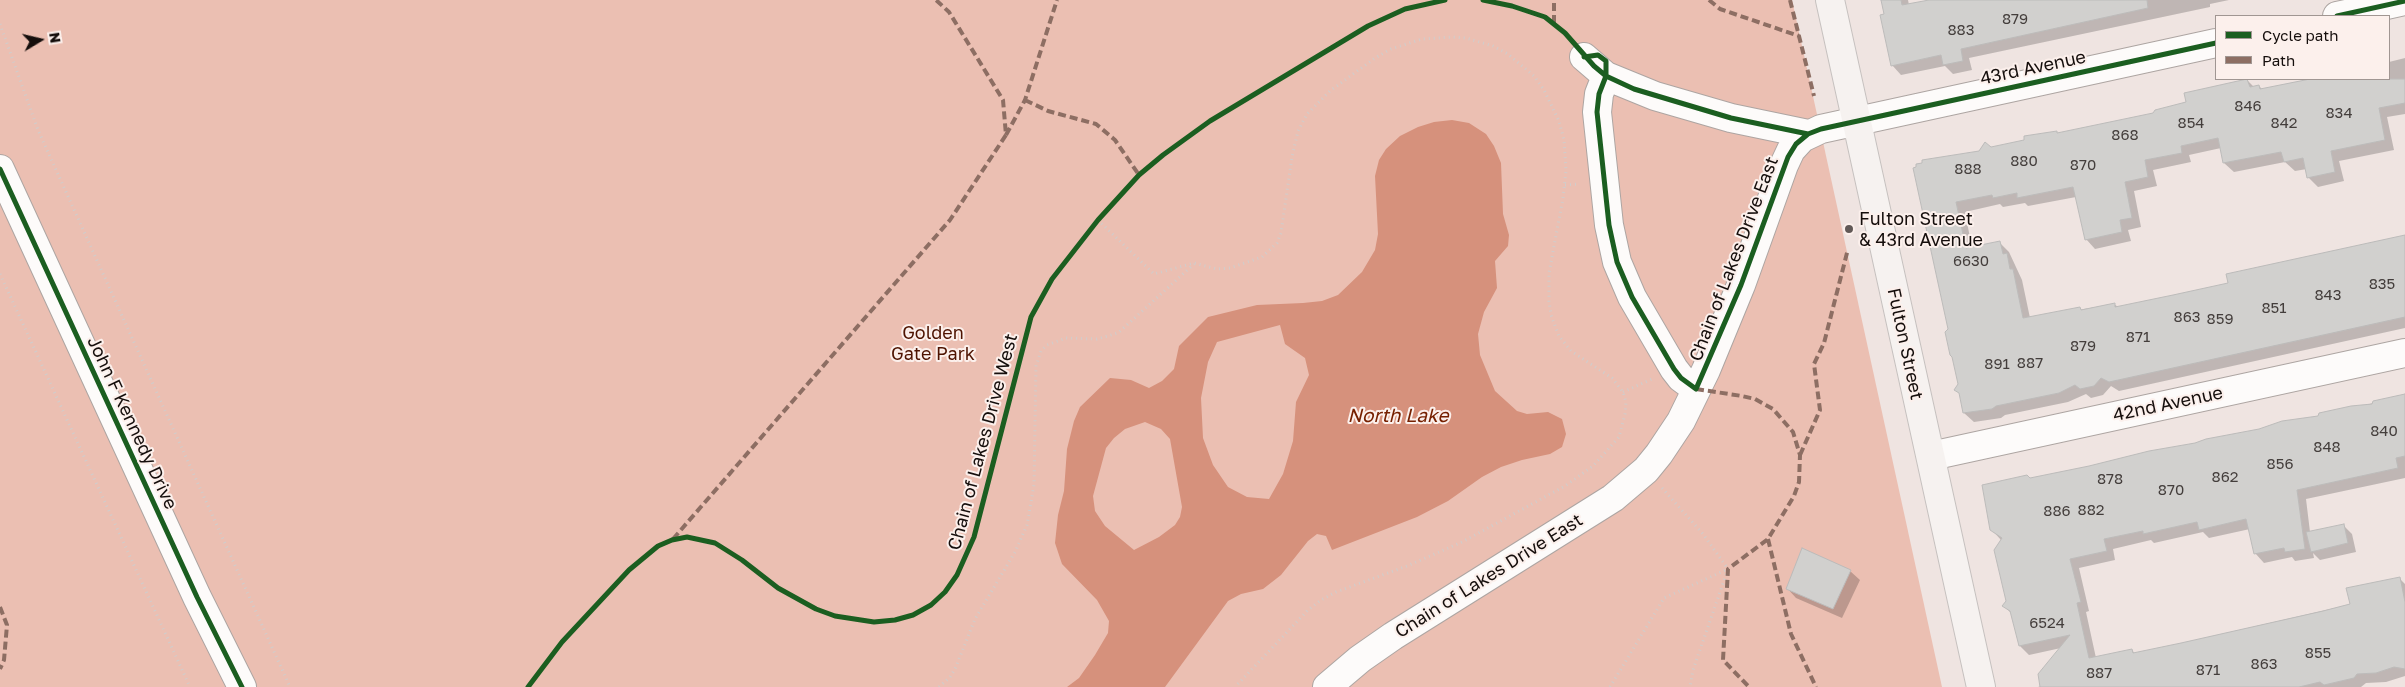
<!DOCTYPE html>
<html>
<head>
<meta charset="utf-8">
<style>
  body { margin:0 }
  #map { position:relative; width:2405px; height:687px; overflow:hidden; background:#efe4e1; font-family:"Golos Text",sans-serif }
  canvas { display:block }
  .legend { position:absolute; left:2215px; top:15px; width:175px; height:65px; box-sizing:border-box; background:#fcf0ec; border:1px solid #a09692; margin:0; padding:6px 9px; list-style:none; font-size:15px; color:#150e0c }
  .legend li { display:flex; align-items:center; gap:10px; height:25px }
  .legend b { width:25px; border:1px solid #a09692 }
  .north { position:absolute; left:15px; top:15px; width:50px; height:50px; -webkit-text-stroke:4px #fcf0ec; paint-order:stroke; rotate:81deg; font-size:14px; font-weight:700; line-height:20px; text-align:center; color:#150e0c }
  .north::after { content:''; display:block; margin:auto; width:18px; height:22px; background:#150e0c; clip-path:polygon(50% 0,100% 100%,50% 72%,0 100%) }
</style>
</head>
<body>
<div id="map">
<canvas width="2405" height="687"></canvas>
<ul class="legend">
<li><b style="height:6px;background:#1b5e20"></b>Cycle path</li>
<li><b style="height:6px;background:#8d6e63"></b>Path</li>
</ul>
<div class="north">N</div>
</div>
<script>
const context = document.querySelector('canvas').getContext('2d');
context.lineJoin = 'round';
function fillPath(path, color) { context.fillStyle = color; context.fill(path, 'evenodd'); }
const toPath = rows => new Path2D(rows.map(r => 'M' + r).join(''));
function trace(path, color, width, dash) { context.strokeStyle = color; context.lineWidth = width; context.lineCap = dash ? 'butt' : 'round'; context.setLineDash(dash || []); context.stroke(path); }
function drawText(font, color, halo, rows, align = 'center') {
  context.font = font + ' "Golos Text",sans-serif'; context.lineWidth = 4; context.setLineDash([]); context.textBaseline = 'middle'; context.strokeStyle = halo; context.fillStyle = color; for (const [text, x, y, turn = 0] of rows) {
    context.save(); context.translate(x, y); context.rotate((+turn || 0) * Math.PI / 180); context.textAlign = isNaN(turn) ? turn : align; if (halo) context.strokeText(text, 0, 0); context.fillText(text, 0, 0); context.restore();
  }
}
fillPath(toPath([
  [0,0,1792,0,1942,687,0,687]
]), '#ebbfb2');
fillPath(toPath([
  [1452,120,1469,123,1486,134,1494,146,1501,163,1503,214,1509,235,1508,246,1495,261,1497,288,1484,312,1478,334,1480,355,1495,391,1517,411,1527,414,1548,412,1562,419,1566,434,1562,447,1550,454,1522,460,1501,467,1482,477,1448,501,1417,517,1332,550,1326,536,1317,534,1308,541,1281,575,1263,589,1241,594,1228,601,1165,687,1067,687,1079,678,1095,655,1108,633,1109,621,1097,600,1062,564,1055,543,1058,515,1064,491,1067,449,1074,421,1080,407,1110,378,1131,380,1149,388,1162,381,1174,369,1179,346,1208,317,1257,305,1303,303,1322,301,1338,295,1362,272,1375,250,1378,234,1375,176,1379,160,1386,149,1400,136,1418,127,1434,122],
  [1280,325,1285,344,1305,358,1309,375,1296,402,1293,441,1283,474,1269,499,1247,497,1228,487,1213,465,1203,438,1201,398,1208,362,1217,342],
  [1145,422,1161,429,1170,439,1182,507,1180,517,1175,525,1159,537,1134,550,1105,526,1095,511,1093,496,1106,448,1114,438,1125,429]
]), '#d6917c');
fillPath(toPath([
  [1882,0,1908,0,1909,5,1935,0,2229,0,2210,4,2210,7,1969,58,1972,70,1953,74,1945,66,1901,75,1892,65],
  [2405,58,2405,114,2387,117,2394,150,2339,161,2344,181,2318,187,2308,177,2307,169,2295,171,2285,162,2234,172,2224,163,2221,148,2189,155,2191,162,2153,170,2157,186,2134,191,2141,227,2128,230,2131,241,2095,249,2086,239,2076,197,2028,206,2025,203,2003,207,2000,204,1965,212,1972,248,1999,242,2009,252,2022,280,2030,318,2114,304,2118,307,2229,284,2405,237,2405,328,2119,391,2111,386,2103,395,2091,398,2086,394,2068,402,2005,415,2001,418,1974,422,1964,413,1949,330,1915,169,1990,148,2153,114,2188,103,2185,94,2247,80,2254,87,2259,86,2262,89,2311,79,2389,79,2389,62],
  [2405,395,2405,478,2306,499,2310,532,2343,525,2352,534,2356,552,2320,560,2313,553,2314,558,2295,561,2292,557,2264,563,2255,553,2250,529,2209,538,2203,532,2154,543,2151,540,2113,549,2115,560,2079,568,2089,611,2086,612,2096,658,2132,650,2135,654,2352,604,2399,578,2405,584,2405,676,2386,682,2366,683,2361,687,2038,687,2041,686,2061,648,2029,655,2020,646,2012,614,2004,606,2007,601,2001,540,1992,530,2030,479,2318,417],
  [1850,571,1860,580,1842,618,1796,598,1787,588]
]), '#0003');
const building = toPath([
  [1881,0,1901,0,1902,5,1929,0,2147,0,2148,8,1961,49,1963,61,1943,65,1941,55,1891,66,1880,15,1884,14,1881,0],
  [2247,79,2250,87,2259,85,2260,89,2310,79,2405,79,2405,103,2379,108,2385,140,2331,151,2335,172,2307,178,2303,158,2284,162,2281,152,2223,163,2218,138,2181,146,2182,153,2145,160,2148,177,2125,182,2132,218,2120,220,2122,232,2085,240,2073,187,2017,198,2017,193,1993,198,1992,195,1956,202,1966,248,2000,241,2003,254,2007,253,2010,269,2013,269,2023,318,2080,307,2081,310,2115,303,2115,307,2173,295,2228,283,2226,274,2405,235,2405,317,2109,382,2101,378,2094,386,2080,389,2075,385,2059,393,1996,406,1992,409,1963,413,1959,393,1954,390,1958,384,1952,357,1950,355,1945,332,1948,329,1913,168,1916,167,1916,164,1922,163,1922,160,1979,151,1985,142,1991,147,2024,140,2024,136,2057,131,2057,133,2153,113,2155,110,2186,102,2184,93,2247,79],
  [2405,394,2405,456,2396,458,2398,468,2297,490,2305,549,2285,552,2284,548,2254,554,2246,519,2199,530,2197,522,2143,534,2143,531,2104,539,2107,551,2070,559,2081,602,2077,603,2089,658,2132,649,2133,653,2181,643,2323,611,2350,604,2346,588,2400,577,2405,602,2405,669,2394,667,2376,673,2357,674,2354,678,2324,685,2320,682,2299,687,2040,687,2038,674,2070,635,2019,646,2010,611,2002,606,2006,601,1994,550,2002,538,1990,530,1982,485,2027,475,2030,478,2089,466,2149,451,2195,443,2206,439,2259,429,2282,421,2318,416,2319,413,2351,406,2372,404,2373,401,2405,394],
  [2344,524,2348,543,2311,552,2306,532,2344,524],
  [1802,548,1851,570,1833,609,1786,589,1802,548]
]);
fillPath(building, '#d1d0ce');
trace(building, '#bcbbba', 1);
const minor = toPath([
  [2337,16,2405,1],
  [1584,57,1606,76,1655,96,1731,118,1808,134],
  [1606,76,1599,94,1597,112,1609,225,1617,262,1632,297,1674,369,1681,378,1696,389],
  [0,169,197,597,242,687],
  [1931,456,2405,353],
  [1327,687,1360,659,1393,636,1613,498,1646,470,1659,454,1681,421,1706,370,1741,285,1784,165,1791,150,1802,138,1821,129,2216,43]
]);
const major = toPath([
  [1830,0,1981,687]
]);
trace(minor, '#ada5a2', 30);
trace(major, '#c6c1bf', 30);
trace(toPath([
  [0,24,38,130,290,687],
  [1565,185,1579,184],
  [1098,220,1154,274,1194,263,1217,269,1230,268,1262,257,1277,243,1281,233,1292,157,1298,131,1307,114,1330,91,1375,58,1391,49,1422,39,1452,37,1466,38,1493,46,1508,54,1534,76,1544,90,1559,121,1564,140,1566,171,1563,198,1549,273,1549,301,1551,315,1559,336,1571,351,1612,378,1623,392,1626,402,1625,414,1619,437,1593,466,1565,486,1462,542,1407,566,1336,592,1321,600,1308,610,1235,687],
  [0,274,190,687],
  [1623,392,1652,379],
  [1662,488,1703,534,1728,569,1693,670,1690,687],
  [939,687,950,677,955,669,975,619,1015,552,1027,525,1034,485,1036,366,1041,351,1047,345,1066,338,1097,339,1118,333,1194,264],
  [1610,687,1664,598,1728,569]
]), '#d0cdcc', 3, [1, 4]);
trace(minor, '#fdfbfa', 28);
trace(major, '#f6f2f0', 28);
trace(toPath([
  [1709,0,1720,9,1799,36],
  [1790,0,1814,96],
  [1554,23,1554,0],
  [1025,100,1048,111,1096,124,1115,140,1139,175],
  [1006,135,1025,100,1057,0],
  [1696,389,1742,396,1755,399,1773,409,1793,432,1800,455,1799,482,1794,496,1768,539,1728,569,1723,660,1749,687],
  [1800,455,1820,410,1814,364,1824,343,1848,249],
  [673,539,950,220,1006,135,1003,100,949,12,936,0],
  [1768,539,1791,634,1816,687],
  [0,607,7,625,4,660,0,669]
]), '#8d6e63', 4, [8, 4]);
trace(toPath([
  [1483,0,1512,6,1545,17,1565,33,1594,66,1606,76,1634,89,1731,118,1808,134],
  [2337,16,2405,1],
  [1584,57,1598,55,1606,61,1606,76,1599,94,1597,112,1609,225,1617,262,1632,297,1674,369,1681,378,1696,389,1741,285,1788,157,1796,144,1808,134,1821,129,2216,43],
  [0,169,197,597,242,687],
  [528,687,562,642,629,570,658,546,672,540,687,537,715,543,742,560,778,588,816,609,835,616,874,622,895,620,913,615,931,605,945,592,957,575,974,537,1031,317,1052,279,1098,220,1139,175,1163,155,1210,121,1368,26,1405,9,1445,0]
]), '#1b5e20', 5);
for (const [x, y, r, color] of [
  [1849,229,5,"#615957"]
]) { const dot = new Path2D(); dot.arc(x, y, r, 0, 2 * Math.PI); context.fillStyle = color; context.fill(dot); trace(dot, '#fcf0ec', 2); }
drawText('15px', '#443e3c', null, [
  ["879",2015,19],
  ["883",1961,30],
  ["846",2248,106],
  ["834",2339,113],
  ["854",2191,123],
  ["842",2284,123],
  ["868",2125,135],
  ["880",2024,161],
  ["870",2083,165],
  ["888",1968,169],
  ["6630",1971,261],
  ["835",2382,284],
  ["843",2328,295],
  ["851",2274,308],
  ["863",2187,317],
  ["859",2220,319],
  ["871",2138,337],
  ["879",2083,346],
  ["887",2030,363],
  ["891",1997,364],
  ["840",2384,431],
  ["848",2327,447],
  ["856",2280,464],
  ["862",2225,477],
  ["878",2110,479],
  ["870",2171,490],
  ["882",2091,510],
  ["886",2057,511],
  ["6524",2047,623],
  ["855",2318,653],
  ["863",2264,664],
  ["871",2208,670],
  ["887",2099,673]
]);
drawText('18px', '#150e0c', '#fcf0ec', [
  ["43rd Avenue",2033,68,-12],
  ["Chain of Lakes Drive East",1734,259,-69],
  ["Fulton Street",1905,344,78],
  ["42nd Avenue",2168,404,-12],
  ["John F Kennedy Drive",132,423,65],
  ["Chain of Lakes Drive West",983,442,-75],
  ["Chain of Lakes Drive East",1489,576,-32]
]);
drawText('18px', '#150e0c', '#fcf0ec', [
  ["Fulton Street",1859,219],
  ["& 43rd Avenue",1859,240]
], 'left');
drawText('18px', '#4e1300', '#fcf0ec', [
  ["Golden",933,333],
  ["Gate Park",933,354]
]);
drawText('italic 19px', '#762000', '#fcf0ec', [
  ["North Lake",1398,416]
]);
</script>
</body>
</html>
